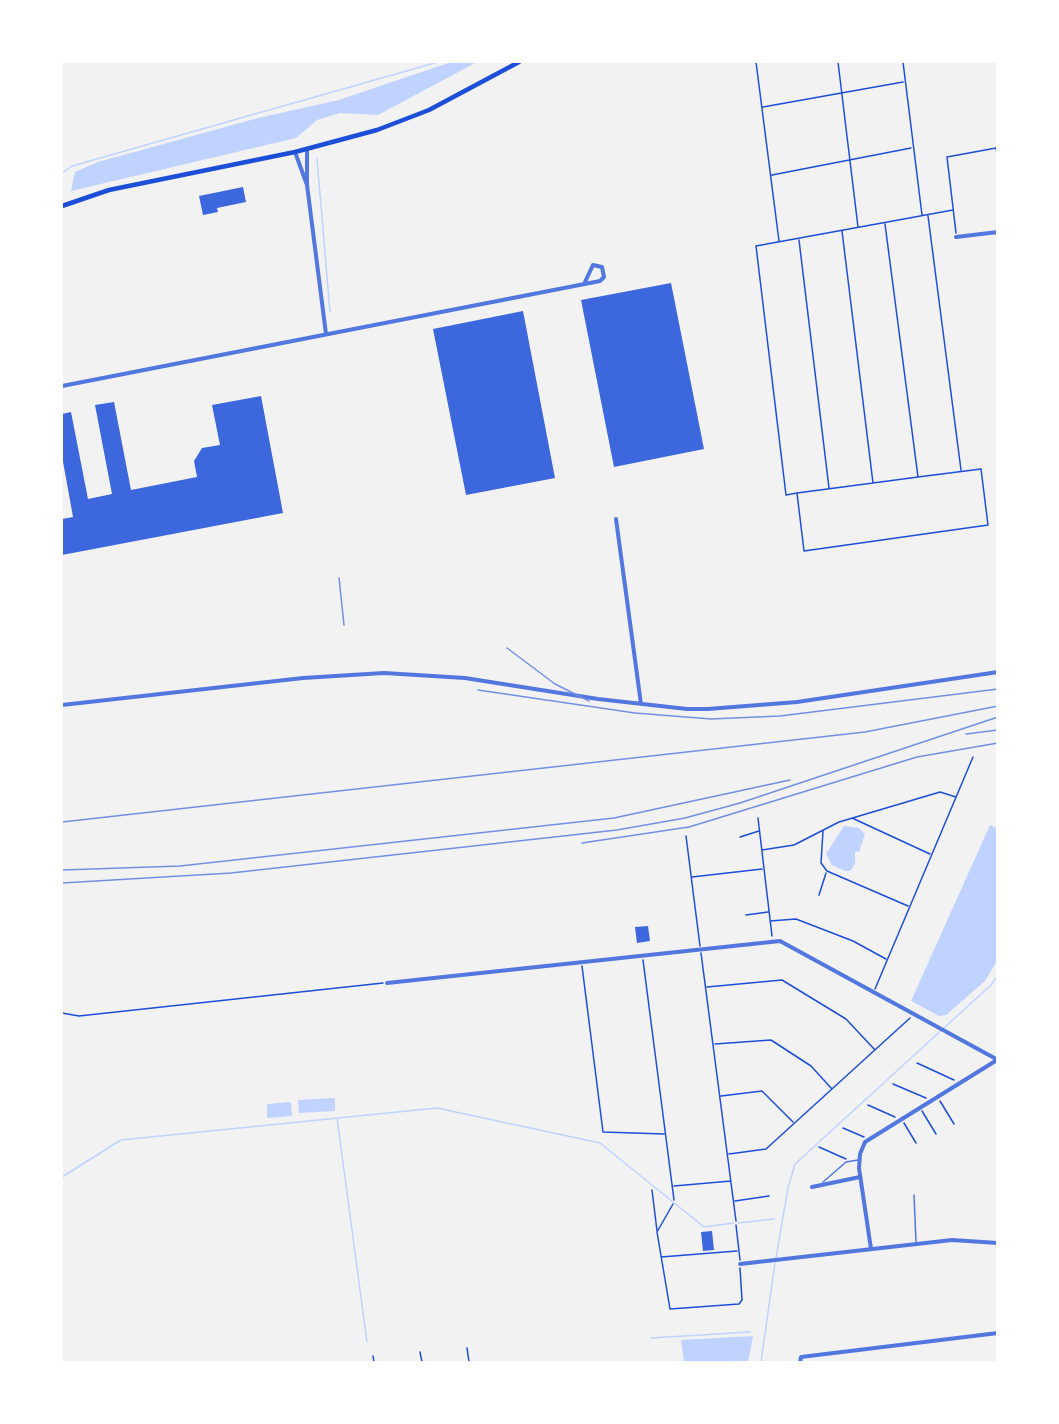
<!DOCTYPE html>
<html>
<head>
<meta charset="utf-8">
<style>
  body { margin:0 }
  #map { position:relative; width:1059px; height:1424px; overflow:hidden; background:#f2f2f2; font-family:"Roboto Serif",serif }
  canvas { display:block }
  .frame { position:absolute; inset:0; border:63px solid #fff; pointer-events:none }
</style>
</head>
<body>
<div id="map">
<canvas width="1059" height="1424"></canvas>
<div class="frame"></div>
</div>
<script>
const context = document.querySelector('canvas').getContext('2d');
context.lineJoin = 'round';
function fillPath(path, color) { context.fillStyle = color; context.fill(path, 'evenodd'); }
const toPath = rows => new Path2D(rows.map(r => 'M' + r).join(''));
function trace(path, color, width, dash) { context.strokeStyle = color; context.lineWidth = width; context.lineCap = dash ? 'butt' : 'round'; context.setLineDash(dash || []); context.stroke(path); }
fillPath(toPath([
  [451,62,477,62,378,115,340,113,317,120,296,138,71,191,75,172,98,162,258,118,339,100],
  [990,825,997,828,997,961,985,981,946,1015,939,1016,911,1001],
  [844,826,859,828,865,834,859,852,855,851,855,864,850,871,845,871,832,865,826,854],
  [335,1098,335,1111,299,1113,298,1100],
  [291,1102,292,1116,267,1118,267,1104],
  [753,1336,748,1362,684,1362,681,1340]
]), '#bfd3fe');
trace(toPath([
  [317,159,330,312],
  [62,173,72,166,438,62],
  [337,1118,367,1342],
  [62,1177,121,1140,437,1108,600,1143,704,1227,734,1223],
  [738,1223,774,1219],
  [776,1258,788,1188,795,1164,991,985,998,975],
  [651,1338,750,1332],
  [761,1362,775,1263]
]), '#bfd3fe', 1.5);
fillPath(toPath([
  [243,187,246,202,217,208,218,212,203,215,199,196],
  [671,283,704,449,614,467,581,300],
  [523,311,555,478,466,495,433,329],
  [261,396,283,513,62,555,62,519,73,517,62,456,62,414,71,412,88,499,112,494,95,405,114,402,131,490,197,477,194,461,202,448,220,445,212,405],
  [648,926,650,941,637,943,635,927],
  [712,1231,714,1250,703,1251,701,1232]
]), '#3d67dc');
trace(toPath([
  [756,62,779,241],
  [838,62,858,227],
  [903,62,922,215],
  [763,107,903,82],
  [772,175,911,148],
  [928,216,961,470],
  [885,224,918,477],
  [842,231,873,483],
  [956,233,947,157,996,148,998,159],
  [799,240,829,488],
  [797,493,804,551,988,525,981,469,918,477,873,483,797,493,786,495,756,246,953,210],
  [758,818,772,936],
  [852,818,930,854],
  [823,831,821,863,827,871,908,906],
  [686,836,700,946],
  [740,837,759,831],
  [762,850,794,845,839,822,940,792,956,797],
  [692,877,762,869],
  [819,895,826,873],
  [746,915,768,912],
  [770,921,796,919,853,941,886,959],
  [701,953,736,1221],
  [643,960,674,1200],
  [582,966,603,1132,664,1134],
  [707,987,782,980,846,1019,875,1050],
  [875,989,973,757],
  [62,1013,79,1016,383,983],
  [715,1044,771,1040,811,1066,832,1089],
  [917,1063,954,1080],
  [893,1084,926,1098],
  [721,1096,762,1091,793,1122],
  [940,1101,954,1124],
  [868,1105,895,1117],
  [922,1111,936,1134],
  [904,1123,916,1143],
  [843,1128,864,1137],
  [819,1147,846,1159],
  [729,1154,766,1149,910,1018],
  [674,1186,731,1181],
  [652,1190,657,1231],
  [735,1201,769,1196],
  [673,1204,657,1232,670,1309,739,1304,742,1300,740,1268],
  [736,1225,740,1260],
  [661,1257,737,1251],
  [467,1348,469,1362],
  [420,1352,422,1362],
  [373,1356,374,1362]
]), '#1d4ed8', 1.5);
trace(toPath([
  [823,1182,846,1162,858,1160],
  [914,1195,916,1242]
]), '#5277de', 1.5);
trace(toPath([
  [307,149,307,185,326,334],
  [295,152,307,185],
  [956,237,998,232],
  [62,386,600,281,604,277,602,267,593,265,585,282],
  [616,519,641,704],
  [62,705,303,678,384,673,465,678,598,699,687,709,708,709,797,702,998,672],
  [387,983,780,941,998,1060],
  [812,1187,860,1177],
  [871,1249,859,1168,860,1154,865,1142,997,1060],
  [740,1264,952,1240,998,1243],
  [800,1362,801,1357,998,1333]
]), '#5277de', 4);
trace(toPath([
  [62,206,109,190,295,152,377,130,429,110,519,62]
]), '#1d4ed8', 4.5);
trace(toPath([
  [339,578,344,625],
  [507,648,555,684,589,701],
  [478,690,635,713,711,719,780,716,998,689],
  [966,734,998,730],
  [62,822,865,732,998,706],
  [582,843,689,827,917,757,998,743],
  [62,870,180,866,614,818,790,780],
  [62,883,231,873,617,830,685,818,740,803,998,717]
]), '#7290e2', 1.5);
</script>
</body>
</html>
